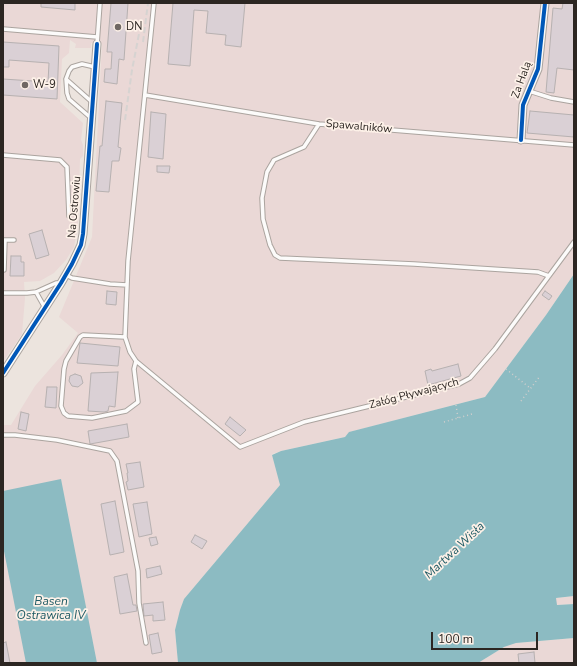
<!DOCTYPE html>
<html>
<head>
<meta charset="utf-8">
<style>
  body { margin:0 }
  #map { position:relative; width:577px; height:666px; overflow:hidden; background:#ece4de; font-family:"Nunito Sans",sans-serif }
  canvas { display:block }
  .frame { position:absolute; inset:0; border:4px solid #2c2622; pointer-events:none }
  .scale { position:absolute; left:431px; top:632px; width:107px; height:18px; box-sizing:border-box; border:2px solid #2c2622; border-top:0; padding-left:5px; font-size:12px; line-height:14px; white-space:nowrap; color:#2c2622; -webkit-text-stroke:3px #fdf1e8; paint-order:stroke }
</style>
</head>
<body>
<div id="map">
<canvas width="577" height="666"></canvas>
<div class="frame"></div>
<div class="scale">100 m</div>
</div>
<script>
const context = document.querySelector('canvas').getContext('2d');
context.lineJoin = 'round';
function fillPath(path, color) { context.fillStyle = color; context.fill(path, 'evenodd'); }
const toPath = rows => new Path2D(rows.map(r => 'M' + r).join(''));
function trace(path, color, width, dash) { context.strokeStyle = color; context.lineWidth = width; context.lineCap = dash ? 'butt' : 'round'; context.setLineDash(dash || []); context.stroke(path); }
function drawText(font, color, halo, rows, align = 'center') {
  context.font = font + ' "Nunito Sans",sans-serif'; context.lineWidth = 3.5; context.setLineDash([]); context.textBaseline = 'middle'; context.strokeStyle = halo; context.fillStyle = color; for (const [text, x, y, turn = 0] of rows) {
    context.save(); context.translate(x, y); context.rotate((+turn || 0) * Math.PI / 180); context.textAlign = isNaN(turn) ? turn : align; if (halo) context.strokeText(text, 0, 0); context.fillText(text, 0, 0); context.restore();
  }
}
fillPath(toPath([
  [3,3,574,3,574,274,546,315,485,397,350,432,345,437,281,451,272,454,280,485,184,599,175,630,178,663,3,663,3,425,11,425,35,386,62,355,78,333,59,317,92,237,102,44,91,43,91,48,75,48,76,44,70,40,69,53,62,59,60,102,83,123,81,140,83,145,83,156,80,159,78,225,74,247,66,260,54,273,40,281,24,282,25,298,22,334,3,362],
  [574,596,574,604,556,605,556,598],
  [574,638,574,663,478,663,504,647,516,643]
]), '#ead8d6');
fillPath(toPath([
  [574,274,574,596,556,598,557,605,574,604,574,638,516,643,504,647,478,663,178,663,175,630,180,610,184,599,280,485,272,455,281,451,345,437,349,432,485,397,546,315],
  [61,479,97,663,26,663,3,546,3,491]
]), '#8cbbc2');
const building = toPath([
  [41,3,75,3,75,10,41,7,41,3],
  [111,3,128,3,124,60,119,59,117,84,104,82,105,69,111,69,112,52,107,52,111,3],
  [173,3,245,3,241,47,225,45,226,35,206,33,208,11,194,10,190,66,168,64,173,3],
  [563,3,574,3,574,70,557,68,554,93,546,92,553,8,562,9,563,3],
  [3,42,59,46,57,99,3,95,3,79,48,82,49,63,9,60,9,67,3,67,3,42],
  [106,101,122,103,118,147,121,148,119,161,112,161,109,192,96,191,100,146,102,146,106,101],
  [530,111,574,115,574,137,527,133,530,111],
  [151,112,166,114,163,159,148,157,151,112],
  [157,166,170,166,169,173,157,172,157,166],
  [42,230,49,255,36,259,29,234,42,230],
  [11,256,21,256,21,262,24,262,24,276,10,276,11,256],
  [107,291,117,292,116,305,106,304,107,291],
  [545,291,552,296,549,300,542,295,545,291],
  [80,343,120,347,118,366,77,363,80,343],
  [458,364,461,376,428,385,425,371,431,369,432,371,458,364],
  [118,372,115,407,109,406,108,411,104,412,88,411,91,373,118,372],
  [75,374,81,376,83,383,78,387,72,386,69,381,70,376,75,374],
  [47,387,57,387,56,408,45,407,47,387],
  [21,412,29,414,26,431,18,429,21,412],
  [230,417,246,430,240,436,225,424,230,417],
  [127,424,129,437,90,444,88,431,127,424],
  [140,462,144,487,128,490,126,482,128,481,127,473,128,473,126,464,140,462],
  [115,501,124,552,110,555,101,504,115,501],
  [147,502,152,534,139,537,133,504,147,502],
  [195,535,207,541,202,549,191,542,195,535],
  [156,537,158,544,151,546,149,538,156,537],
  [160,566,162,574,147,578,146,569,160,566],
  [127,574,133,605,136,605,137,611,120,614,114,577,127,574],
  [163,602,165,620,153,621,153,615,144,616,143,604,163,602],
  [158,633,162,652,152,654,149,635,158,633],
  [6,642,10,663,3,663,3,643,6,642],
  [534,652,535,663,519,663,518,654,534,652]
]);
fillPath(building, '#dad0d5');
trace(building, '#b7b1b1', 1);
const lane = toPath([
  [154,3,128,261,125,337,130,352,136,361,240,447,304,422,459,384,470,378,495,349,574,242],
  [3,29,97,37],
  [97,44,100,3],
  [66,79,92,102],
  [529,91,551,98,574,102],
  [145,95,319,124,574,145],
  [91,118,69,99,67,93,66,79,69,71,72,67,82,64,95,67],
  [319,124,304,147,274,160,267,172,262,198,263,219,270,245,275,255,280,258,414,264,538,272,549,276],
  [3,155,60,160,67,167,69,216],
  [4,240,14,240],
  [4,270,5,240],
  [66,275,72,278,110,284,127,285],
  [36,292,45,308],
  [3,293,27,293,36,292,56,283,60,283],
  [125,337,83,335,80,337,66,361,64,369,61,406,64,413,68,416,92,418,126,411,138,402,134,369,136,361],
  [3,435,15,435,57,440,110,451,117,461,138,571,139,603,146,643]
]);
const street = toPath([
  [521,140,523,105,538,69,545,3],
  [3,373,61,283,72,264,81,245,83,234,97,44]
]);
trace(lane, '#aba49f', 5.5);
trace(street, '#aba49f', 9);
trace(toPath([
  [506,369,530,388],
  [521,401,540,376],
  [456,405,458,418],
  [444,422,472,414]
]), '#d2cfcd', 1.5, [1, 3]);
trace(lane, '#fcfbfa', 3.5);
trace(street, '#fcfbfa', 7);
trace(toPath([
  [143,42,148,3],
  [125,120,132,70,139,34]
]), '#d6d3d1', 2, [6, 3]);
trace(toPath([
  [521,140,523,105,538,69,545,3],
  [3,373,61,283,72,264,81,245,83,234,97,44]
]), '#0057b8', 4);
for (const [x, y, r, color] of [
  [118,27,4,"#6f6864"],
  [25,85,4,"#6f6864"]
]) { const dot = new Path2D(); dot.arc(x, y, r, 0, 2 * Math.PI); context.fillStyle = color; context.fill(dot); trace(dot, '#fdf1e8', 1.5); }
drawText('11px', '#2c2622', '#fdf1e8', [
  ["DN",126,27],
  ["W-9",33,85]
], 'left');
drawText('11px', '#2c2622', '#fdf1e8', [
  ["Za Halą",522,80,-70],
  ["Spawalników",359,127,5],
  ["Na Ostrowiu",75,207,-85],
  ["Załóg Pływających",414,394,-15]
]);
drawText('italic 12px', '#205b65', '#fdf1e8', [
  ["Martwa Wisła",455,551,-43],
  ["Basen",51,602],
  ["Ostrawica IV",51,616]
]);
</script>
</body>
</html>
